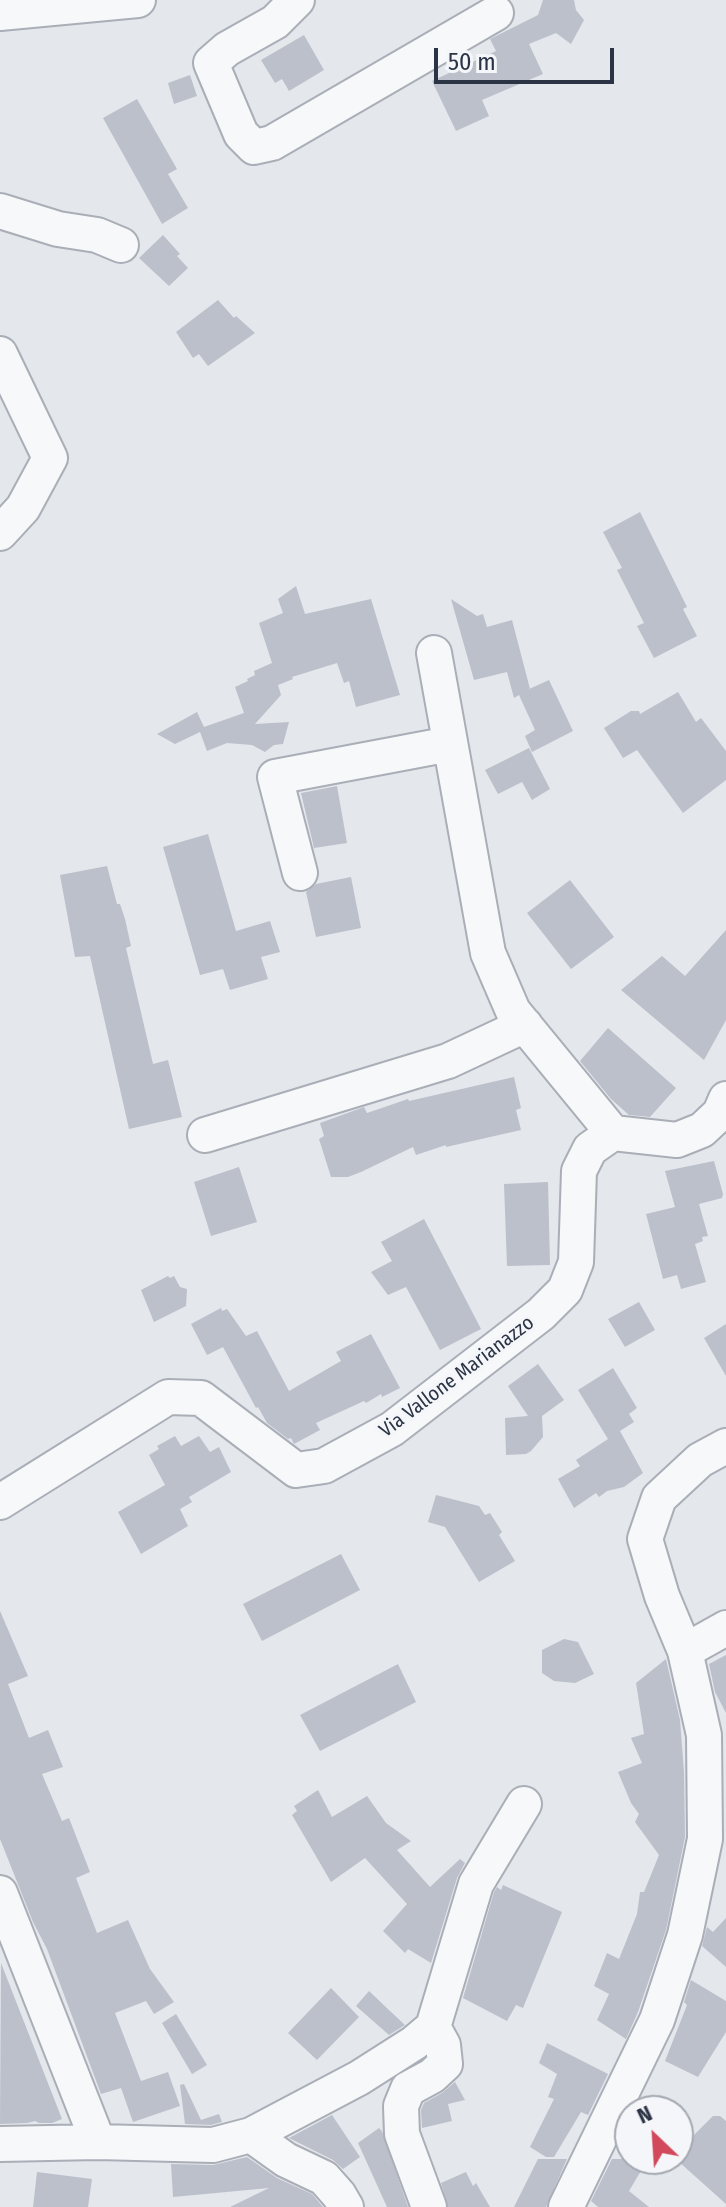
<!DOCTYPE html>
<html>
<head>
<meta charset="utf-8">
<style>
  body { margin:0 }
  #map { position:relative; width:726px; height:2207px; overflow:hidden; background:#e4e7ec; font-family:"Fira Sans Condensed",sans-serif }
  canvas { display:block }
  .north { position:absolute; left:614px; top:2095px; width:80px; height:80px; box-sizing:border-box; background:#f4f6f9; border:2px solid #a4a8b1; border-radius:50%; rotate:335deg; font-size:22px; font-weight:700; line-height:32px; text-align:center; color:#2b3445 }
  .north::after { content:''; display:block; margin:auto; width:28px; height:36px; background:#d1495b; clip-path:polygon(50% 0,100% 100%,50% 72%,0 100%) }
  .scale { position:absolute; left:434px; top:48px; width:180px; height:36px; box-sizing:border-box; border:4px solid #2b3445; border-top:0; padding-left:10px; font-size:24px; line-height:28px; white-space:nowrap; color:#2b3445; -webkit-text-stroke:6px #f4f6f9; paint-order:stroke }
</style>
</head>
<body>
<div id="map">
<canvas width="726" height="2207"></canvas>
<div class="north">N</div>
<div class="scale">50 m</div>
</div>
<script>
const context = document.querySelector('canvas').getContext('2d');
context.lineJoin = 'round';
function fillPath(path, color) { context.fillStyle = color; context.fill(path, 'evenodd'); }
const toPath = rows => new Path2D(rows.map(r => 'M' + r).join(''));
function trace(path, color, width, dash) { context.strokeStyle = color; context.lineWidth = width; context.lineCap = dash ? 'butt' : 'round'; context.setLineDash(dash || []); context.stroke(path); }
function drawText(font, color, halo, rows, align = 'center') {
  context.font = font + ' "Fira Sans Condensed",sans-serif'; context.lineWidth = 7; context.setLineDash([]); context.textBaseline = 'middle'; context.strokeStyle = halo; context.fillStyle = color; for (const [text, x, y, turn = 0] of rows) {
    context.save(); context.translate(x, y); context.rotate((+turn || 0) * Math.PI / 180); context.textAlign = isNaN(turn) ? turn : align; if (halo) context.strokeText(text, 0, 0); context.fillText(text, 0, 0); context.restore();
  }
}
fillPath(toPath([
  [543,0,574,0,576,10,584,20,571,44,556,33,529,44,543,74,482,100,489,116,456,131,432,81,496,51,490,39,538,15],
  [304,35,324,70,289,91,282,79,275,83,261,60],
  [190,75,197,96,174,104,168,83],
  [137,99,177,169,168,174,188,208,162,224,103,118],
  [163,235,180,254,177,256,188,268,169,286,139,258],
  [218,300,234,318,236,316,255,333,208,366,199,354,193,358,176,332],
  [640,512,687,607,683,609,697,636,654,658,637,626,644,623,617,570,622,568,603,532],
  [296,586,305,614,371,599,400,695,356,707,349,681,344,683,337,663,292,677,293,679,278,685,281,695,255,724,289,722,283,744,274,745,265,752,252,745,227,743,207,751,200,732,175,744,157,734,197,712,204,727,244,713,235,687,248,681,247,679,255,675,254,671,272,663,259,623,283,613,278,599],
  [451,599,477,616,483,614,487,627,512,620,530,689,527,690,549,680,573,731,532,752,525,736,535,730,519,695,514,698,507,672,474,680],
  [678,692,696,722,701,718,726,751,726,780,683,813,637,750,623,758,604,728,631,711,639,711,640,714],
  [529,748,550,789,532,800,522,782,498,794,485,770],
  [337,786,347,843,314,848,301,793],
  [208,834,236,931,270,921,280,952,261,957,268,979,230,990,223,969,200,975,163,847],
  [107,866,117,904,120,904,125,919,131,946,126,948,153,1064,168,1060,182,1117,129,1129,90,956,75,957,60,875],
  [351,877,361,928,316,937,306,892,316,884],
  [570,880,614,937,571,969,527,913],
  [726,930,726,1020,704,1060,621,990,662,956,685,976],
  [608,1028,676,1088,650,1117,629,1115,611,1099,580,1061],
  [514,1077,521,1108,516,1110,521,1130,446,1147,446,1145,416,1155,413,1147,361,1172,348,1177,331,1177,319,1139,324,1136,320,1123,364,1107,367,1113,408,1099,409,1101],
  [714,1161,723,1194,722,1198,699,1204,708,1236,702,1237,703,1241,695,1244,706,1282,681,1289,677,1275,663,1279,646,1214,675,1207,665,1171],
  [239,1167,257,1222,211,1236,194,1182],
  [548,1182,550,1265,507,1266,504,1184],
  [424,1219,481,1329,440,1350,406,1287,388,1295,371,1272,392,1261,381,1242],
  [168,1276,170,1278,174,1276,180,1287,187,1289,186,1306,154,1322,141,1290],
  [639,1302,655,1330,625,1347,608,1319],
  [221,1308,222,1311,227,1309,246,1336,257,1331,289,1391,341,1361,336,1352,371,1334,400,1388,382,1397,381,1394,366,1403,364,1401,316,1423,320,1430,294,1444,291,1438,288,1439,267,1423,258,1407,256,1408,223,1347,207,1355,191,1324],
  [726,1324,726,1376,704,1338],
  [538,1364,564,1400,542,1416,543,1437,531,1451,526,1454,506,1455,505,1418,528,1416,508,1386],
  [613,1368,637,1408,629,1414,634,1422,620,1431,643,1473,624,1487,607,1491,599,1497,596,1493,574,1508,558,1479,580,1466,576,1460,608,1439,578,1390],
  [175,1436,181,1446,199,1436,210,1452,219,1447,231,1472,189,1497,192,1502,180,1509,188,1526,141,1554,118,1512,165,1485,149,1455,159,1449,157,1446],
  [436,1495,479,1506,485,1515,490,1513,502,1532,499,1535,515,1561,479,1582,445,1527,428,1522],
  [341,1554,360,1590,262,1641,243,1604],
  [0,1611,28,1676,8,1684,29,1738,48,1730,63,1767,42,1774,62,1821,69,1818,90,1872,76,1878,97,1933,128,1920,150,1969,174,2002,154,2014,146,2001,115,2013,141,2081,168,2072,180,2106,133,2122,121,2088,101,2094,47,1949,33,1922,0,1839],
  [564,1639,578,1642,594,1674,575,1683,554,1681,542,1673,542,1650],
  [726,1655,726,1713,715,1692,709,1664],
  [666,1659,680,1720,684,1772,685,1837,666,1930,638,2012,626,2039,597,2020,609,1994,594,1986,607,1953,619,1959,637,1914,640,1892,644,1892,659,1855,635,1822,639,1814,631,1803,618,1772,642,1763,631,1738,644,1734,636,1683],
  [398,1664,416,1702,320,1751,300,1715],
  [318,1790,332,1817,367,1796,386,1823,411,1841,397,1850,430,1887,460,1859,465,1863,457,1878,431,1963,408,1949,405,1953,383,1931,407,1904,365,1858,331,1882,292,1815,297,1811,294,1806],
  [503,1885,562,1912,523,2008,516,2005,507,2021,463,1998,494,1892,497,1887,501,1890],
  [726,1918,726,1967,702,1946,707,1927,713,1932],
  [1,1963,62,2119,52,2123,39,2123,35,2121,27,2123,0,2124],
  [691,1980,726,2001,726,2032,698,2077,665,2061,687,2005,684,2002],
  [331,1988,359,2017,317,2060,288,2033],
  [369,1991,390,2011,405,2025,389,2035,356,2006],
  [176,2014,207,2065,192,2074,162,2023],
  [547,2043,608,2074,588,2115,581,2112,554,2157,546,2157,530,2147,554,2099,548,2097,557,2074,539,2063],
  [455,2082,465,2100,448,2104,452,2121,422,2128,421,2110,424,2103,442,2093],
  [184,2084,201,2120,219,2114,222,2122,211,2125,185,2124,180,2085],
  [332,2115,360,2157,343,2169,333,2160,289,2138],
  [713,2116,720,2116,726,2121,726,2204,678,2161,678,2151],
  [379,2128,382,2131,408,2207,387,2207,358,2143],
  [247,2157,277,2178,312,2194,323,2207,230,2207,269,2188,173,2197,171,2164,213,2165],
  [538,2159,567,2159,546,2207,514,2207],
  [612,2159,648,2159,629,2191,649,2207,598,2207,591,2201],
  [37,2172,92,2179,88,2207,33,2207],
  [466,2172,473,2186,476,2183,490,2207,448,2207,441,2183]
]), '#bbc0ca');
const minor = toPath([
  [297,0,275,22,227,49,211,63,241,134,254,147,272,143,496,13],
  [0,13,138,0],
  [0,211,58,229,97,235,121,245],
  [0,354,50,458,23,508,0,533],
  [434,653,488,953,513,1011,613,1133],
  [300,873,275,777,450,744],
  [205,1135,448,1061,525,1025],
  [0,1502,168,1397,201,1398,296,1470,324,1466,392,1429,541,1314,565,1290,576,1262,579,1171,590,1149,613,1133,677,1140,702,1130,720,1113,726,1099],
  [685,1651,726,1628],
  [0,1893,98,2142],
  [251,2135,286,2160,324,2178,339,2195,346,2207],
  [0,2144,98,2142,213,2145,251,2135,359,2078,414,2043,433,2027,476,1884,524,1804],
  [429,2207,402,2134,401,2106,408,2089,432,2076,445,2064,443,2045,433,2027],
  [566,2207,657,2020,685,1935,705,1839,704,1735,685,1651,662,1596,645,1539,659,1498,700,1460,726,1446]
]);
trace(minor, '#a9aeb7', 38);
trace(minor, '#f7f8fa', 34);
drawText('20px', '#2b3445', '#f4f6f9', [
  ["Via Vallone Marianazzo",457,1377,-37]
]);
</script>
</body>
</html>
